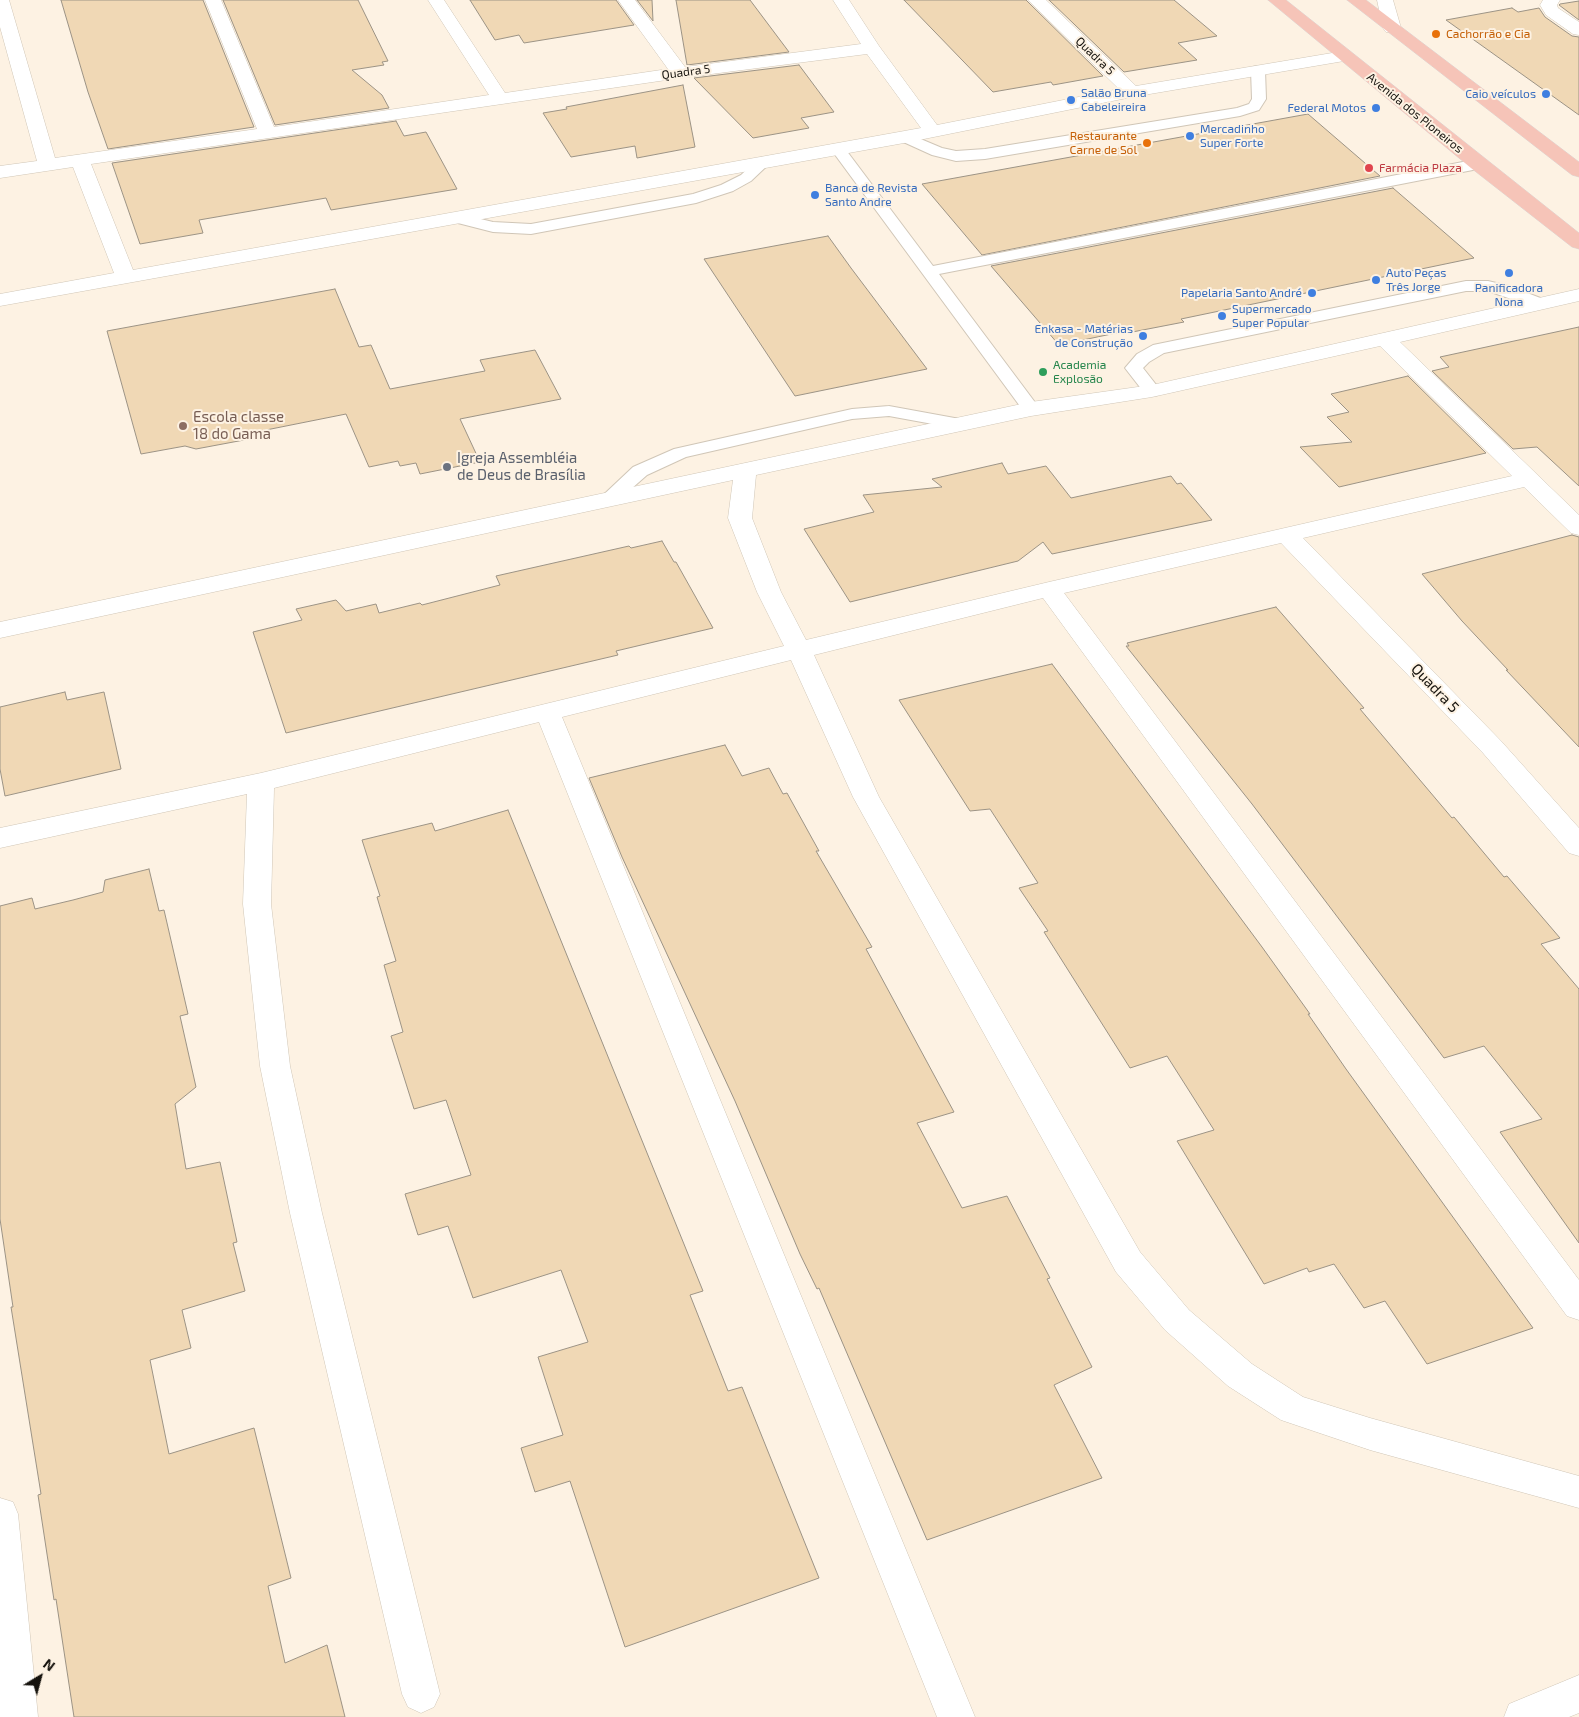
<!DOCTYPE html>
<html>
<head>
<meta charset="utf-8">
<style>
  body { margin:0 }
  #map { position:relative; width:1579px; height:1717px; overflow:hidden; background:#fdf2e3; font-family:"Exo 2",sans-serif }
  canvas { display:block }
  .north { position:absolute; left:15px; top:1652px; width:50px; height:50px; -webkit-text-stroke:4px #fdf2e3; paint-order:stroke; rotate:37deg; font-size:14px; font-weight:700; line-height:20px; text-align:center; color:#15120d }
  .north::after { content:''; display:block; margin:auto; width:18px; height:22px; background:#15120d; clip-path:polygon(50% 0,100% 100%,50% 72%,0 100%) }
</style>
</head>
<body>
<div id="map">
<canvas width="1579" height="1717"></canvas>
<div class="north">N</div>
</div>
<script>
const context = document.querySelector('canvas').getContext('2d');
context.lineJoin = 'round';
function fillPath(path, color) { context.fillStyle = color; context.fill(path, 'evenodd'); }
const toPath = rows => new Path2D(rows.map(r => 'M' + r).join(''));
function trace(path, color, width, dash) { context.strokeStyle = color; context.lineWidth = width; context.lineCap = dash ? 'butt' : 'round'; context.setLineDash(dash || []); context.stroke(path); }
function drawText(font, color, halo, rows, align = 'center') {
  context.font = font + ' "Exo 2",sans-serif'; context.lineWidth = 4; context.setLineDash([]); context.textBaseline = 'middle'; context.strokeStyle = halo; context.fillStyle = color; for (const [text, x, y, turn = 0] of rows) {
    context.save(); context.translate(x, y); context.rotate((+turn || 0) * Math.PI / 180); context.textAlign = isNaN(turn) ? turn : align; if (halo) context.strokeText(text, 0, 0); context.fillText(text, 0, 0); context.restore();
  }
}
const building = toPath([
  [61,0,203,0,254,127,108,149,88,92,61,0],
  [223,0,358,0,388,61,382,62,384,65,352,70,382,95,389,108,275,125,223,0],
  [470,0,616,0,634,25,524,43,519,35,495,40,470,0],
  [637,0,652,0,653,21,637,0],
  [676,0,750,0,789,52,687,65,676,0],
  [904,0,1026,0,1103,76,1053,85,1051,82,993,92,904,0],
  [1049,0,1174,0,1217,36,1178,43,1197,60,1124,72,1049,0],
  [1579,1,1579,20,1559,5,1560,4,1579,1],
  [1512,8,1518,12,1539,8,1545,17,1572,36,1579,37,1579,115,1446,20,1512,8],
  [799,65,834,112,801,118,809,128,753,138,694,78,799,65],
  [683,85,695,147,637,158,635,146,571,157,543,113,567,109,566,107,683,85],
  [1308,114,1380,176,982,255,922,184,1308,114],
  [396,121,404,136,426,132,457,189,331,210,326,198,199,220,203,233,140,244,112,163,396,121],
  [1393,188,1474,258,1181,319,1184,322,1122,334,1121,332,1059,345,991,266,1393,188],
  [828,236,851,268,927,369,795,396,704,259,828,236],
  [335,289,359,347,371,345,390,389,485,371,480,360,535,350,561,399,460,419,480,462,420,474,416,463,400,466,398,461,369,467,346,414,251,433,244,440,196,449,185,446,141,454,107,331,335,289],
  [1579,327,1579,486,1537,447,1513,449,1432,371,1449,367,1440,357,1579,327],
  [1408,376,1486,453,1339,487,1300,447,1352,442,1327,417,1349,412,1331,394,1408,376],
  [1002,463,1008,474,1046,466,1071,498,1171,476,1177,484,1181,483,1212,520,1052,554,1043,542,1018,561,850,602,804,529,874,512,863,495,942,487,932,479,1002,463],
  [1572,535,1579,537,1579,747,1506,670,1508,670,1462,621,1422,574,1572,535],
  [662,541,674,562,676,562,713,628,616,651,618,655,286,733,253,632,302,620,296,609,336,600,346,611,376,604,379,613,420,603,422,605,500,585,496,576,629,546,631,548,662,541],
  [1276,607,1364,708,1360,709,1452,818,1454,817,1504,877,1507,876,1560,938,1541,944,1579,989,1579,1243,1500,1132,1542,1119,1484,1046,1444,1058,1252,804,1126,646,1129,646,1127,643,1276,607],
  [1052,664,1262,947,1310,1014,1308,1014,1346,1069,1533,1328,1427,1364,1385,1301,1364,1308,1334,1264,1309,1272,1307,1268,1264,1284,1177,1141,1214,1130,1167,1056,1130,1068,1044,932,1048,931,1019,888,1038,883,990,809,970,811,899,700,1052,664],
  [65,692,67,700,104,692,121,769,5,796,0,769,0,707,65,692],
  [725,745,742,776,769,768,783,794,787,793,819,851,816,851,872,947,866,949,954,1112,917,1123,962,1208,1007,1196,1050,1278,1047,1279,1092,1367,1054,1385,1102,1478,927,1540,819,1288,817,1289,800,1254,735,1101,622,857,589,778,725,745],
  [508,810,703,1291,690,1295,728,1391,742,1387,819,1578,625,1647,570,1481,535,1492,521,1448,563,1435,538,1357,588,1342,561,1270,473,1298,448,1226,418,1235,405,1194,471,1175,446,1100,414,1109,391,1036,403,1032,384,965,396,961,377,897,380,896,362,840,432,823,435,831,508,810],
  [149,869,159,911,164,910,188,1014,180,1016,196,1087,175,1104,186,1169,220,1162,237,1242,233,1243,245,1291,182,1310,191,1348,150,1360,169,1454,254,1428,291,1578,268,1586,285,1663,327,1645,345,1717,74,1717,56,1599,54,1600,38,1495,41,1494,11,1307,13,1307,0,1219,0,906,32,898,35,909,73,900,103,892,105,880,149,869]
]);
fillPath(building, '#f0d8b5');
trace(building, '#9c9385', 1);
const lane = toPath([
  [1258,66,1263,67,1265,70,1266,99,1259,110,1240,116,985,159,956,161,932,155,899,140,896,137,899,134,904,132,942,148,956,151,985,149,1237,108,1249,104,1252,99,1251,70,1253,67,1258,66],
  [838,144,843,146,933,266,1478,159,1483,161,1486,164,1483,167,1478,169,939,274,1040,409,1037,413,1031,414,1025,413,833,152,830,149,833,146,838,144],
  [763,157,768,159,771,162,751,181,733,191,696,203,531,234,493,232,450,221,448,218,450,215,456,213,493,222,531,224,693,194,721,185,741,175,758,159,763,157],
  [1466,281,1488,281,1509,286,1543,299,1545,303,1543,307,1537,308,1488,291,1466,291,1164,353,1149,362,1143,368,1161,391,1158,395,1152,396,1146,395,1125,368,1137,354,1153,345,1466,281],
  [889,406,960,419,966,420,969,424,966,428,960,429,889,416,852,419,686,457,647,475,614,504,607,506,600,504,598,500,633,467,674,449,852,409,889,406]
]);
const street = toPath([
  [0,0,9,0,55,158,257,129,205,0,221,0,274,127,489,95,428,0,444,0,505,93,668,69,618,0,635,0,685,67,861,44,833,0,849,0,879,46,937,125,1119,89,1028,0,1046,0,1136,86,1344,51,1350,52,1353,56,1350,60,1344,61,1132,97,904,143,0,306,0,294,114,273,73,167,0,178,0,166,37,161,0,27,0,0],
  [867,54,921,128,133,270,91,164,680,78,867,54],
  [1543,0,1560,0,1557,5,1558,8,1579,22,1579,35,1573,34,1546,15,1540,5,1543,0],
  [1579,289,1579,301,1400,342,1579,515,1579,535,1571,533,1524,487,1303,538,1501,741,1579,828,1579,856,1569,853,1483,753,1281,543,1064,593,1579,1280,1579,1320,1567,1316,1043,598,814,655,879,797,1140,1252,1189,1310,1252,1364,1303,1397,1370,1418,1579,1476,1579,1508,1370,1450,1281,1420,1228,1386,1165,1330,1116,1272,853,797,791,660,562,717,975,1717,937,1717,539,722,274,788,271,904,290,1066,322,1213,440,1694,434,1707,421,1713,408,1707,402,1694,290,1213,260,1066,243,904,247,794,0,848,0,828,261,773,784,646,757,592,728,518,733,480,0,638,0,622,1031,402,1152,385,1579,289],
  [1380,346,1512,476,1049,582,806,640,781,592,752,518,756,475,1031,416,1152,397,1380,346],
  [0,1498,13,1502,18,1514,38,1717,0,1717,0,1498]
]);
const secondary = toPath([
  [1377,0,1393,0,1401,28,1398,32,1386,32,1383,28,1377,0],
  [1579,1675,1579,1713,1569,1717,1504,1717,1509,1704,1579,1675]
]);
const primary = toPath([
  [1268,0,1286,0,1579,233,1579,249,1572,247,1471,168,1268,0],
  [1347,0,1366,0,1579,162,1579,177,1572,175,1347,0]
]);
trace(lane, '#d0c6b7', 2);
trace(street, '#d0c6b7', 1);
trace(secondary, '#d0c6b7', 1);
trace(primary, '#dad9d8', 1);
fillPath(lane, '#fff');
fillPath(street, '#fff');
fillPath(secondary, '#fff');
fillPath(primary, '#f6c4b8');
for (const [x, y, r, color] of [
  [1436,34,5,"#e8710a"],
  [1546,94,5,"#3f7fe0"],
  [1071,100,5,"#3f7fe0"],
  [1376,108,5,"#3f7fe0"],
  [1190,136,5,"#3f7fe0"],
  [1147,143,5,"#e8710a"],
  [1369,168,5,"#e0444e"],
  [815,195,5,"#3f7fe0"],
  [1509,273,5,"#3f7fe0"],
  [1376,280,5,"#3f7fe0"],
  [1312,293,5,"#3f7fe0"],
  [1222,316,5,"#3f7fe0"],
  [1143,336,5,"#3f7fe0"],
  [1043,372,5,"#2e9e5b"],
  [183,426,5,"#8d6e63"],
  [447,467,5,"#6b7280"]
]) { const dot = new Path2D(); dot.arc(x, y, r, 0, 2 * Math.PI); context.fillStyle = color; context.fill(dot); trace(dot, '#fdf2e3', 2); }
drawText('12px', '#c56008', '#fdf2e3', [
  ["Cachorrão e Cia",1446,34],
  ["Restaurante",1137,136,"right"],
  ["Carne de Sol",1137,150,"right"]
], 'left');
drawText('12px', '#15120d', '#fdf2e3', [
  ["Quadra 5",1095,56,44],
  ["Quadra 5",686,72,-8],
  ["Avenida dos Pioneiros",1415,113,39]
]);
drawText('12px', '#366cbe', '#fdf2e3', [
  ["Salão Bruna",1081,93],
  ["Cabeleireira",1081,107],
  ["Caio veículos",1536,94,"right"],
  ["Federal Motos",1366,108,"right"],
  ["Mercadinho",1200,129],
  ["Super Forte",1200,143],
  ["Banca de Revista",825,188],
  ["Santo Andre",825,202],
  ["Auto Peças",1386,273],
  ["Três Jorge",1386,287],
  ["Panificadora",1509,288,"center"],
  ["Nona",1509,302,"center"],
  ["Papelaria Santo André",1302,293,"right"],
  ["Supermercado",1232,309],
  ["Super Popular",1232,323],
  ["Enkasa - Matérias",1133,329,"right"],
  ["de Construção",1133,343,"right"]
], 'left');
drawText('12px', '#be3a42', '#fdf2e3', [
  ["Farmácia Plaza",1379,168]
], 'left');
drawText('12px', '#27864d', '#fdf2e3', [
  ["Academia",1053,365],
  ["Explosão",1053,379]
], 'left');
drawText('15px', '#785e54', '#fdf2e3', [
  ["Escola classe",193,417],
  ["18 do Gama",193,434]
], 'left');
drawText('15px', '#5b616d', '#fdf2e3', [
  ["Igreja Assembléia",457,458],
  ["de Deus de Brasília",457,475]
], 'left');
drawText('15px', '#15120d', '#fdf2e3', [
  ["Quadra 5",1435,688,46]
]);
</script>
</body>
</html>
